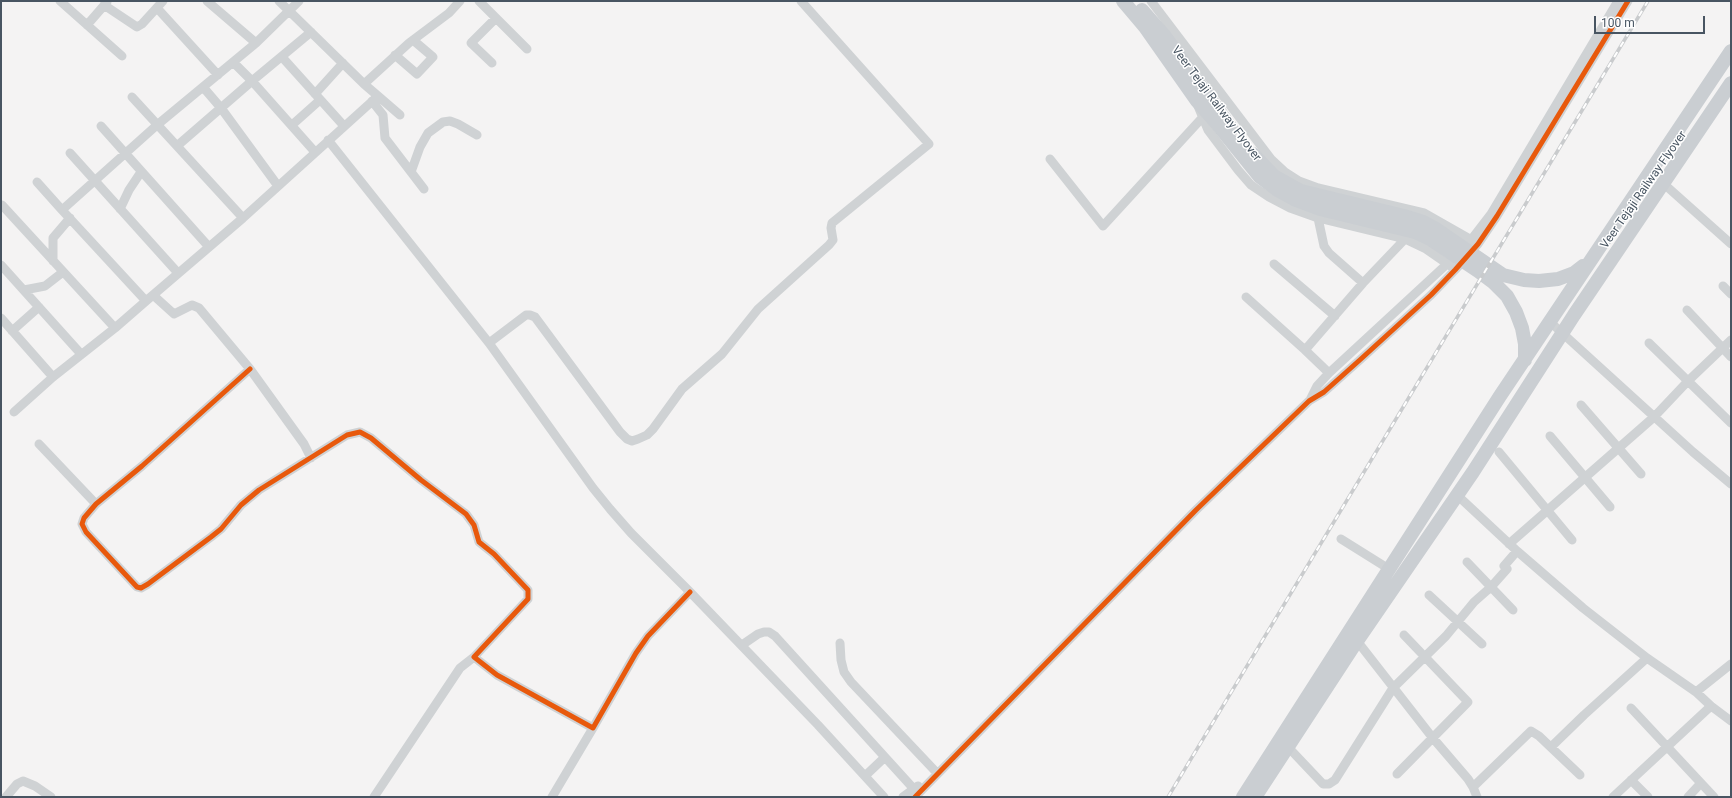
<!DOCTYPE html>
<html>
<head>
<meta charset="utf-8">
<style>
  body { margin:0 }
  #map { position:relative; width:1732px; height:798px; overflow:hidden; background:#f4f3f3; font-family:Roboto,sans-serif }
  canvas { display:block }
  .frame { position:absolute; inset:0; border:2px solid #485562; pointer-events:none }
  .scale { position:absolute; left:1594px; top:16px; width:111px; height:18px; box-sizing:border-box; border:2px solid #485562; border-top:0; padding-left:5px; font-size:12px; line-height:14px; white-space:nowrap; color:#485562; -webkit-text-stroke:3px #fff; paint-order:stroke }
</style>
</head>
<body>
<div id="map">
<canvas width="1732" height="798"></canvas>
<div class="frame"></div>
<div class="scale">100 m</div>
</div>
<script>
const context = document.querySelector('canvas').getContext('2d');
context.lineJoin = 'round';
const toPath = rows => new Path2D(rows.map(r => 'M' + r).join(''));
function trace(path, color, width, dash) { context.strokeStyle = color; context.lineWidth = width; context.lineCap = dash ? 'butt' : 'round'; context.setLineDash(dash || []); context.stroke(path); }
function drawText(font, color, halo, rows, align = 'center') {
  context.font = font + ' Roboto,sans-serif'; context.lineWidth = 3; context.setLineDash([]); context.textBaseline = 'middle'; context.strokeStyle = halo; context.fillStyle = color; for (const [text, x, y, turn = 0] of rows) {
    context.save(); context.translate(x, y); context.rotate((+turn || 0) * Math.PI / 180); context.textAlign = isNaN(turn) ? turn : align; if (halo) context.strokeText(text, 0, 0); context.fillText(text, 0, 0); context.restore();
  }
}
trace(toPath([
  [60,1,122,56],
  [207,1,256,43],
  [279,1,364,84,409,43,449,13,460,1],
  [299,1,256,43,157,125,62,210,146,301,243,218,378,96,364,84],
  [479,1,527,49],
  [1151,1,1271,159,1285,172,1299,181,1318,188,1424,213,1475,242],
  [104,5,137,27,142,24,163,1],
  [157,8,218,75],
  [87,25,107,2],
  [395,55,417,74,433,57,413,40],
  [282,57,344,126],
  [233,62,252,81,311,32],
  [492,63,471,43,496,18],
  [203,87,221,108,278,186],
  [315,94,343,63],
  [378,96,400,115],
  [132,97,243,218],
  [372,101,383,115,385,138,424,189],
  [1198,106,1208,130,1238,170,1251,185,1269,197,1290,208,1318,218,1405,239,1426,249,1452,267],
  [292,125,320,100],
  [101,126,209,247],
  [328,140,489,343,593,488,610,509,631,533,690,592,818,725,884,797],
  [177,146,252,81,315,152],
  [70,153,178,273],
  [1050,159,1103,226,1202,118],
  [411,172,420,147,428,133,443,122,450,121,458,124,477,135],
  [37,182,62,210],
  [1664,184,1731,244],
  [2,205,115,328,146,301],
  [120,209,129,190,141,172],
  [1318,218,1324,246,1329,253,1363,283],
  [53,261,53,238,70,218],
  [1274,264,1335,316],
  [1,265,81,354],
  [1723,286,1731,294],
  [24,290,45,286,63,272],
  [153,295,174,314,192,305,199,308,250,369,304,444,311,458],
  [1246,297,1305,350],
  [1687,310,1731,357],
  [1,318,53,377],
  [1549,321,1693,452,1731,484],
  [12,331,39,307],
  [489,343,526,315,530,315,535,317,620,432,627,439,632,441,638,439,647,435,653,429,682,389,722,354,758,309,829,245,833,240,831,228,832,223,929,144,801,1],
  [1649,343,1731,423],
  [250,369,142,466,96,504,84,518,82,524,86,532,137,587,141,588,148,584,211,537,221,529,241,505,259,490,347,435,360,432,371,438,421,480,466,514,474,525,479,542,494,554,528,590,528,599,474,657,497,675,593,728,636,653,648,636,690,592],
  [1329,373,1305,350,1363,283,1405,239],
  [1310,400,1317,386,1329,373,1447,264,1471,240,1491,214,1618,1],
  [1581,405,1641,474],
  [14,412,53,377,115,328],
  [1550,436,1610,507],
  [39,444,96,504],
  [1499,452,1572,540],
  [1457,495,1517,551,1583,608,1647,658,1696,692,1711,706,1731,721],
  [1341,539,1389,569],
  [1509,544,1654,417,1688,381,1731,340],
  [1467,562,1513,610],
  [1429,595,1482,644],
  [1354,637,1432,737,1468,779,1473,787,1477,797],
  [840,643,841,660,844,672,851,682,937,773],
  [742,645,758,634,764,632,769,632,775,636,913,788],
  [1696,692,1731,664],
  [1631,708,1714,797],
  [1288,747,1323,784,1329,784,1335,780,1393,688,1446,636,1474,602,1491,587,1507,569,1504,566,1517,551],
  [1551,747,1584,715,1647,658],
  [1397,774,1468,702,1404,635],
  [865,776,884,758],
  [1631,780,1648,797],
  [1473,787,1531,731,1539,736,1580,775],
  [6,797,17,784,23,781,35,786,51,797],
  [374,797,460,668,474,657],
  [552,797,593,728],
  [903,797,918,786],
  [915,797,1196,510,1309,401,1324,392,1362,358,1431,295,1455,270,1478,244,1497,216,1628,1],
  [1613,797,1711,706],
  [1688,797,1701,783]
]), '#cfd2d4', 9);
trace(toPath([
  [1123,1,1145,27,1197,101,1218,125,1260,177,1276,189,1296,200,1320,209,1415,232,1430,239,1478,271,1494,283,1507,296,1516,312,1522,328,1525,344,1525,360],
  [1142,10,1164,35,1232,129],
  [1253,154,1274,176,1301,191,1404,216,1423,222,1436,229,1503,275,1524,280,1539,281,1558,279,1574,273,1583,266],
  [1243,797,1500,396,1731,51],
  [1255,797,1357,641,1473,472,1574,315,1731,83]
]), '#caced2', 14);
const rail = toPath([
  [1168,797,1648,1]
]);
trace(rail, '#c9cbcd', 3.5);
trace(rail, '#fff', 2, [6]);
trace(toPath([
  [250,369,142,466,96,504,84,518,82,524,86,532,137,587,141,588,148,584,211,537,221,529,241,505,259,490,347,435,360,432,371,438,421,480,466,514,474,525,479,542,494,554,528,590,528,599,474,657,497,675,593,728,636,653,648,636,690,592],
  [915,797,1196,510,1309,401,1324,392,1362,358,1431,295,1455,270,1478,244,1497,216,1628,1]
]), '#e8590c', 5);
drawText('12px', '#485562', '#fff', [
  ["Veer Tejaji Railway Flyover",1216,104,53],
  ["Veer Tejaji Railway Flyover",1644,190,-55]
]);
</script>
</body>
</html>
